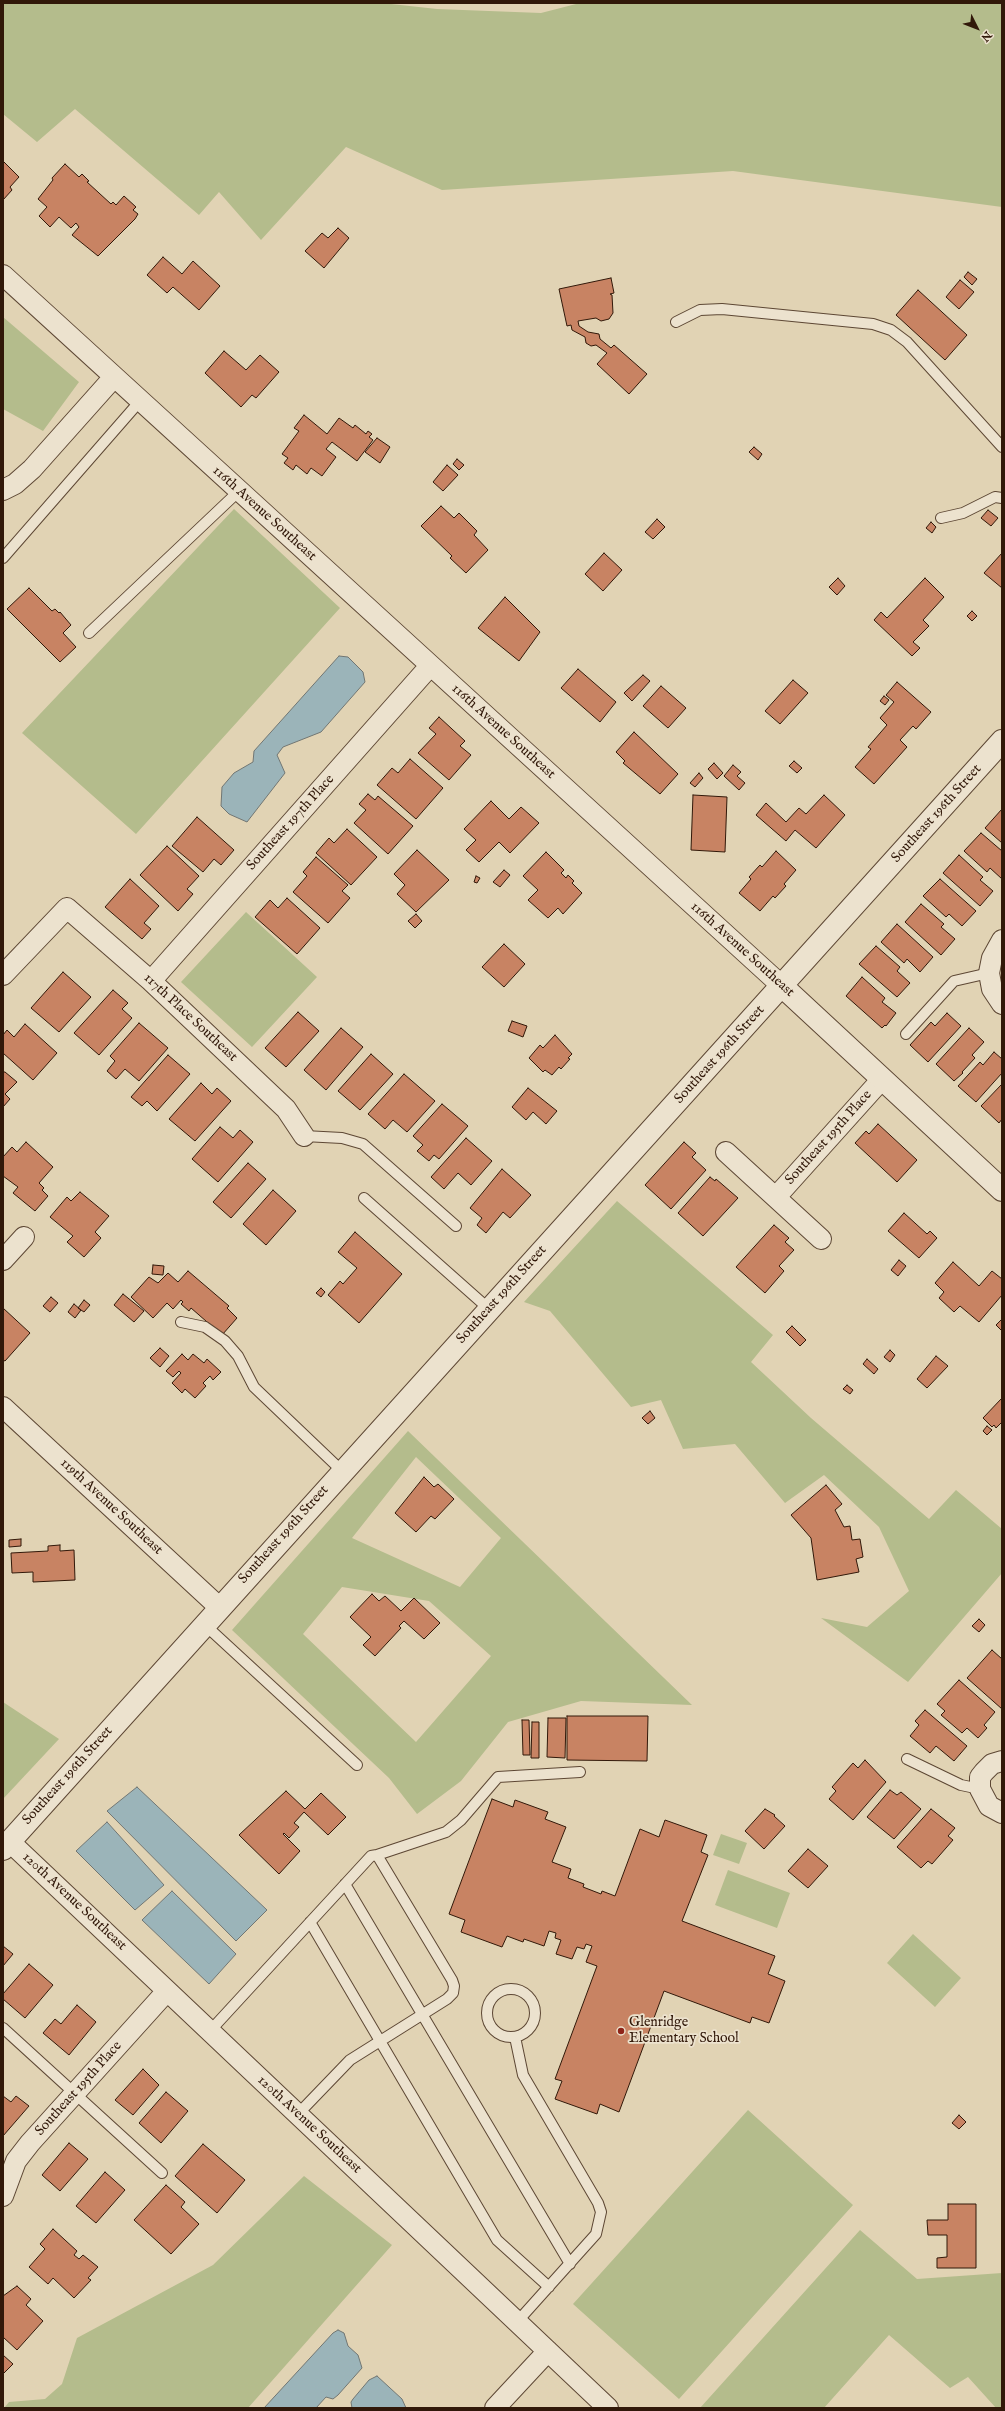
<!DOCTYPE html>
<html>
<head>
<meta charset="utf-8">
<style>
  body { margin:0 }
  #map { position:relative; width:1005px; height:2411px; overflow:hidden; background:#e1d3b4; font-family:"IM FELL English",serif }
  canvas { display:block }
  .frame { position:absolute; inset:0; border:4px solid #311809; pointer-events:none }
  .north { position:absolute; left:957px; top:8px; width:40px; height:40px; -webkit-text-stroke:3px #ece2ce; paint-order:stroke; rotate:132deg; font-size:11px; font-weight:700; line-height:16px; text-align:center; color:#311809 }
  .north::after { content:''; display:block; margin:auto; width:14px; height:18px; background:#311809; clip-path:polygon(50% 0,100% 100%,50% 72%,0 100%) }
</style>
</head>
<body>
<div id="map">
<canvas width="1005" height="2411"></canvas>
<div class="frame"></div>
<div class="north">N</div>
</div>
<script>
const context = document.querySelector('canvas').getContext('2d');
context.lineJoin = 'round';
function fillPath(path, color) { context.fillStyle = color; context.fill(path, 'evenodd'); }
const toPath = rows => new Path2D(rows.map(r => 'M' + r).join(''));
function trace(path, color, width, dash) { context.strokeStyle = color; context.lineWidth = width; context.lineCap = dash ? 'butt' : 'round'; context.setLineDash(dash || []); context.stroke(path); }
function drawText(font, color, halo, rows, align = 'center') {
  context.font = font + ' "IM FELL English",serif'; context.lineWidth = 3.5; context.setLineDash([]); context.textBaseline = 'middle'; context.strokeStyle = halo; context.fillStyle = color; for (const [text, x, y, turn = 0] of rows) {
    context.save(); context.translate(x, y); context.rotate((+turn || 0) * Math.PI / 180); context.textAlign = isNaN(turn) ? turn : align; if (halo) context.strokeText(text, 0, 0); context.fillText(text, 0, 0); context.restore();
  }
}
fillPath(toPath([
  [3,3,382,3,437,9,541,13,580,3,1002,3,1002,207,733,171,442,190,346,147,261,240,219,192,199,215,75,109,37,142,3,114],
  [3,317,79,382,43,431,3,409],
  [234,509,340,608,136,834,22,733],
  [246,912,317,977,252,1047,181,982],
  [617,1201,773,1335,751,1362,811,1418,929,1519,956,1490,1002,1529,1002,1573,908,1682,821,1618,867,1627,909,1591,879,1527,824,1475,785,1503,735,1444,683,1449,661,1400,631,1407,550,1311,524,1302],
  [408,1431,692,1705,581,1701,508,1722,461,1781,417,1814,389,1778,232,1630],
  [416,1457,501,1538,460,1587,352,1538],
  [342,1587,429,1601,491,1656,416,1742,303,1634],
  [3,1702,59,1739,3,1799],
  [721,1834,747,1843,739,1864,713,1855],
  [728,1870,790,1893,777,1928,715,1905],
  [913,1934,961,1978,935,2007,887,1963],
  [748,2110,853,2205,679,2399,573,2304],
  [304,2176,392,2245,248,2408,4,2408,9,2402,45,2399,62,2384,77,2338,213,2265],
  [860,2230,917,2279,1002,2273,1002,2408,996,2408,968,2377,950,2388,889,2335,824,2408,700,2408]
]), '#b4bc8c');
const water = toPath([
  [339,656,348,657,363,672,365,682,321,732,283,747,277,755,285,773,247,822,229,814,221,806,222,787,234,773,253,762,254,751,339,656],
  [137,1787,267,1910,236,1941,107,1811,137,1787],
  [107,1822,164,1885,135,1910,76,1851,107,1822],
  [172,1891,236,1954,209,1984,142,1920,172,1891],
  [338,2330,344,2333,348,2346,358,2355,362,2368,338,2395,333,2399,326,2397,316,2408,264,2408,333,2333,338,2330],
  [377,2376,402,2399,406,2408,352,2408,351,2402,353,2399,369,2380,377,2376]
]);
fillPath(water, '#9bb4b9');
trace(water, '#717673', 1);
const building = toPath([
  [3,161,19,177,10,187,12,190,3,200,3,161],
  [65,164,79,177,82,174,89,181,87,182,111,204,113,202,116,205,124,196,136,207,133,210,138,214,135,219,98,256,72,235,79,227,76,223,71,228,59,217,50,227,39,216,47,207,38,199,53,180,52,178,65,164],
  [338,228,349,238,324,268,305,251,322,233,328,238,338,228],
  [163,257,182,274,193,261,220,286,199,310,173,287,167,293,147,275,163,257],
  [968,272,977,279,972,285,964,277,968,272],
  [611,278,614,293,610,294,612,295,613,313,609,319,601,321,596,318,578,321,579,326,588,332,599,334,600,339,611,348,614,345,647,374,629,394,597,364,607,353,596,345,591,346,586,343,585,337,572,330,571,325,567,326,559,289,611,278],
  [960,280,974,292,959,309,946,297,960,280],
  [918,290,967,335,945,360,896,315,918,290],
  [224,351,246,370,260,355,279,372,256,398,252,395,241,407,205,373,224,351],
  [304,415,327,434,339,418,353,428,355,425,366,434,368,431,372,434,369,437,373,440,357,461,332,442,326,449,336,457,322,476,311,468,307,474,296,465,293,470,284,463,288,458,282,454,299,431,294,428,304,415],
  [377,438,390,447,380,463,365,452,377,438],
  [754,447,762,454,758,460,749,452,754,447],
  [457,459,464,465,459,470,453,464,457,459],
  [447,465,458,475,443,491,433,482,447,465],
  [441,506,454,518,459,513,477,531,474,535,488,550,466,573,450,558,452,556,421,526,441,506],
  [988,510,998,518,991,526,981,518,988,510],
  [657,519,665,527,653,539,645,532,657,519],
  [931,522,936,527,932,533,926,528,931,522],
  [604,553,622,570,603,591,585,574,604,553],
  [1002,553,1002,588,984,573,1002,553],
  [838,578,845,586,837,595,829,587,838,578],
  [925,578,944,597,923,620,929,626,913,642,920,648,912,656,874,620,881,612,887,618,925,578],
  [29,588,52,611,55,609,59,613,60,612,71,625,63,633,76,647,60,662,7,609,29,588],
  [505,597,540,632,519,661,478,628,505,597],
  [972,611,977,616,972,621,967,616,972,611],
  [578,669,616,702,600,722,561,688,578,669],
  [643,675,650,681,632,701,624,693,643,675],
  [793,680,808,693,780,724,765,711,793,680],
  [897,682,931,712,916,729,913,726,900,740,907,747,874,784,855,767,871,749,868,747,887,725,880,718,894,702,886,695,897,682],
  [661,686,686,708,668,728,643,706,661,686],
  [884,696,889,700,885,705,880,701,884,696],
  [439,717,465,741,460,746,471,755,449,780,418,753,436,734,429,728,439,717],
  [634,732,678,774,660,794,623,763,625,761,616,752,634,732],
  [410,759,443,788,416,819,377,785,392,768,398,773,410,759],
  [794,761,802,768,797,773,789,766,794,761],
  [714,763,723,773,717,779,708,769,714,763],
  [733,765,741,772,737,776,745,783,739,790,724,776,733,765],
  [699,773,703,778,695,787,690,783,699,773],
  [368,794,375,800,378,796,413,826,388,854,354,823,366,810,359,804,368,794],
  [693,795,727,797,725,852,691,850,693,795],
  [824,795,845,815,816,848,795,830,786,841,756,815,766,803,786,822,799,808,806,814,824,795],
  [491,801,509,819,521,807,539,823,510,853,499,842,479,862,466,850,476,840,464,829,491,801],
  [1002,809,1002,843,985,828,1002,809],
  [197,817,234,850,221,865,214,859,203,872,172,846,197,817],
  [347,829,377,857,351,885,316,853,329,838,334,843,347,829],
  [981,833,1002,851,1002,879,990,868,987,872,964,851,981,833],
  [167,846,199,876,187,889,193,894,178,911,140,875,167,846],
  [417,850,449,880,416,912,397,894,405,885,394,874,417,850],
  [776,851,796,870,784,884,786,886,775,898,773,896,760,911,739,893,751,879,749,877,760,865,762,867,776,851],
  [546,852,564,870,561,873,566,878,568,875,574,881,572,883,582,893,563,914,558,908,548,918,528,900,538,890,523,876,546,852],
  [959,855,983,877,980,880,993,891,980,906,943,873,959,855],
  [316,857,348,885,342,891,350,898,328,923,293,892,307,876,303,872,316,857],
  [504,870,510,875,500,887,493,882,504,870],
  [476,876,480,878,477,883,474,882,476,876],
  [130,879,159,906,144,923,151,929,142,939,105,907,130,879],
  [940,879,976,911,962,926,949,914,946,917,923,896,940,879],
  [287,898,320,928,297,954,255,917,270,900,278,908,287,898],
  [921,904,944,924,941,927,955,939,941,955,905,922,921,904],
  [416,914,422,921,415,928,408,921,416,914],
  [897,924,933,957,920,972,907,959,904,963,881,942,897,924],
  [504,944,525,964,504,987,482,967,504,944],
  [876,946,900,967,897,971,910,983,897,997,859,964,876,946],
  [63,972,91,997,59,1032,31,1008,63,972],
  [862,977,885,998,882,1002,896,1013,886,1026,885,1025,882,1028,846,996,862,977],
  [113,990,128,1003,122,1009,132,1018,99,1055,74,1033,113,990],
  [298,1012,319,1031,286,1067,265,1048,298,1012],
  [947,1013,961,1026,928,1062,910,1045,931,1022,935,1026,947,1013],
  [512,1021,527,1026,523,1037,508,1031,512,1021],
  [139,1023,168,1048,139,1081,125,1069,116,1079,107,1071,115,1061,110,1056,139,1023],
  [25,1024,57,1053,33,1080,3,1053,3,1035,7,1030,14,1037,25,1024],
  [341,1028,363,1047,326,1090,304,1070,341,1028],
  [969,1028,984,1042,972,1055,975,1058,962,1072,963,1073,954,1081,936,1064,969,1028],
  [555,1035,572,1054,568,1058,570,1059,561,1069,559,1067,552,1075,545,1070,543,1072,529,1058,540,1045,543,1048,555,1035],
  [994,1052,1002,1059,1002,1073,976,1102,958,1086,980,1062,983,1065,994,1052],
  [371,1054,393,1074,360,1110,338,1091,371,1054],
  [168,1055,190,1074,157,1111,147,1101,142,1106,131,1097,168,1055],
  [3,1072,5,1072,17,1082,5,1094,10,1099,3,1107,3,1072],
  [404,1074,435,1101,407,1132,393,1120,385,1129,368,1114,404,1074],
  [201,1083,212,1094,217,1088,231,1101,195,1141,169,1119,201,1083],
  [1002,1084,1002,1119,999,1123,981,1106,1002,1084],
  [528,1088,557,1111,546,1124,533,1112,526,1120,512,1107,528,1088],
  [442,1104,468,1126,439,1159,434,1155,429,1161,417,1151,423,1145,413,1136,442,1104],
  [878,1124,917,1160,897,1182,855,1143,866,1131,869,1134,878,1124],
  [220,1127,233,1138,240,1130,253,1142,218,1182,192,1159,220,1127],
  [466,1138,492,1161,471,1185,458,1173,444,1189,431,1177,466,1138],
  [26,1142,53,1167,39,1183,44,1188,42,1190,48,1196,35,1211,13,1193,18,1187,3,1176,3,1157,12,1147,17,1152,26,1142],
  [684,1142,696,1153,692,1157,706,1170,671,1209,645,1185,684,1142],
  [248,1163,266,1179,231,1218,213,1202,248,1163],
  [502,1169,531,1195,510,1218,503,1212,486,1233,477,1225,482,1218,470,1208,502,1169],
  [710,1177,715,1181,716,1179,738,1198,703,1236,678,1213,710,1177],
  [273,1190,296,1211,266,1245,243,1224,273,1190],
  [80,1192,109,1216,95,1232,101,1238,84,1257,67,1242,73,1236,50,1217,67,1197,71,1201,80,1192],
  [904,1213,927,1234,930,1231,937,1238,919,1258,888,1231,904,1213],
  [774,1225,789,1238,785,1242,794,1250,779,1266,784,1271,765,1293,736,1267,774,1225],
  [355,1232,402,1274,359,1323,328,1295,340,1281,343,1284,357,1268,338,1252,355,1232],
  [899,1260,906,1266,898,1276,891,1270,899,1260],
  [953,1262,979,1286,992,1271,1002,1279,1002,1295,979,1322,960,1306,954,1312,939,1298,944,1292,935,1283,953,1262],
  [153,1265,164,1266,163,1275,152,1274,153,1265],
  [188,1271,229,1306,227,1308,237,1318,222,1335,191,1308,189,1311,181,1304,183,1302,181,1300,173,1309,167,1303,153,1318,131,1297,149,1277,158,1283,168,1273,178,1282,188,1271],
  [321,1288,325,1292,321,1297,316,1293,321,1288],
  [123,1294,144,1311,134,1322,114,1305,123,1294],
  [51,1297,58,1303,50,1312,43,1306,51,1297],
  [84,1300,90,1305,84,1312,78,1308,84,1300],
  [74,1304,81,1310,75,1318,68,1312,74,1304],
  [3,1308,30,1333,5,1361,3,1360,3,1308],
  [1002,1319,1002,1331,996,1325,1002,1319],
  [792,1326,806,1340,800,1346,786,1332,792,1326],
  [160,1348,169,1356,160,1367,150,1358,160,1348],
  [890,1350,895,1355,890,1362,884,1357,890,1350],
  [182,1354,188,1360,193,1354,204,1363,207,1359,221,1372,213,1380,210,1376,203,1383,206,1386,195,1398,185,1389,182,1393,172,1383,181,1373,179,1371,173,1377,166,1371,182,1354],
  [936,1356,948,1366,927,1388,917,1379,936,1356],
  [867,1359,878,1369,874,1374,863,1364,867,1359],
  [847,1385,853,1390,850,1394,843,1389,847,1385],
  [1002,1398,1002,1422,996,1428,994,1425,992,1427,983,1418,1002,1398],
  [650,1411,655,1418,648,1424,642,1418,650,1411],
  [987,1426,992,1430,987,1435,983,1431,987,1426],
  [424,1477,434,1487,438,1484,454,1499,435,1519,431,1516,416,1532,395,1513,424,1477],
  [826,1485,842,1504,835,1510,844,1527,850,1526,852,1540,860,1539,863,1557,856,1559,859,1572,817,1580,811,1538,791,1515,826,1485],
  [21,1539,21,1546,9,1547,9,1540,21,1539],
  [60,1545,60,1551,74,1550,75,1580,33,1582,33,1572,12,1573,11,1553,48,1551,48,1546,60,1545],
  [372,1594,379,1601,385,1596,401,1611,414,1598,440,1623,424,1639,404,1621,399,1626,401,1628,375,1656,363,1645,371,1637,350,1617,372,1594],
  [979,1619,985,1625,979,1632,972,1626,979,1619],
  [992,1650,1002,1659,1002,1709,967,1678,992,1650],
  [959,1680,995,1712,984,1725,987,1728,978,1738,967,1728,962,1733,941,1715,945,1711,937,1704,959,1680],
  [925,1710,967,1746,954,1761,936,1746,930,1753,910,1736,919,1725,915,1721,925,1710],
  [567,1716,648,1716,647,1761,567,1760,567,1716],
  [548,1718,566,1718,565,1758,547,1757,548,1718],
  [522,1720,529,1720,530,1755,523,1755,522,1720],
  [532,1722,539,1722,539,1758,531,1758,532,1722],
  [865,1760,886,1782,853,1820,829,1799,836,1791,832,1787,853,1763,858,1768,865,1760],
  [890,1790,897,1795,901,1792,921,1809,894,1839,867,1817,890,1790],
  [286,1791,305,1809,321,1793,346,1817,328,1835,304,1812,294,1823,299,1827,289,1838,284,1833,283,1834,300,1851,279,1874,239,1835,286,1791],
  [492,1799,513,1807,515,1800,548,1812,545,1819,566,1827,552,1862,571,1869,568,1878,584,1884,583,1887,601,1894,602,1891,615,1896,640,1829,659,1837,665,1820,707,1835,701,1852,708,1855,682,1921,775,1956,768,1974,785,1981,769,2023,752,2017,750,2023,664,1991,619,2112,600,2104,597,2114,555,2099,562,2081,555,2079,597,1966,586,1962,592,1946,586,1944,584,1949,577,1947,572,1959,556,1954,561,1940,555,1938,556,1933,549,1931,544,1946,524,1939,523,1942,507,1936,502,1947,461,1932,465,1920,449,1914,492,1799],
  [765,1809,775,1815,774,1816,785,1826,764,1849,745,1831,765,1809],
  [931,1809,955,1828,948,1836,953,1840,932,1864,928,1861,921,1868,897,1847,931,1809],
  [808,1849,828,1866,808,1888,788,1871,808,1849],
  [3,1946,13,1954,3,1966,3,1946],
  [29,1964,53,1985,25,2018,3,1999,3,1994,29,1964],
  [77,2005,96,2022,69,2055,43,2033,55,2019,61,2024,77,2005],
  [143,2069,159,2085,133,2115,115,2100,143,2069],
  [166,2092,188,2111,161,2143,139,2123,166,2092],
  [3,2096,11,2102,16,2096,29,2106,3,2136,3,2096],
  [959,2115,966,2122,959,2129,952,2123,959,2115],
  [69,2143,88,2159,60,2191,42,2175,69,2143],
  [203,2144,245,2180,217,2213,175,2176,203,2144],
  [105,2172,125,2190,96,2223,76,2206,105,2172],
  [166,2185,185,2202,181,2207,199,2224,171,2254,134,2220,166,2185],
  [948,2204,976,2204,976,2268,937,2268,937,2258,947,2257,947,2235,928,2235,927,2220,948,2220,948,2204],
  [53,2229,77,2251,74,2255,79,2259,83,2255,98,2267,88,2278,91,2280,74,2298,53,2278,48,2284,29,2267,45,2249,40,2244,53,2229],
  [17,2286,31,2299,26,2305,43,2321,17,2350,3,2337,3,2296,17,2286],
  [3,2355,13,2364,3,2374,3,2355]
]);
fillPath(building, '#c88363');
trace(building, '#311809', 1);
const service = toPath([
  [676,322,700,310,722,309,873,324,891,330,907,342,1002,447],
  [941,518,963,513,995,497,1002,498],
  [3,558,140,401],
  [89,633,239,491],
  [906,1034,954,981,989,973],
  [304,1136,342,1138,363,1144,456,1226],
  [364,1198,489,1309],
  [181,1322,205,1327,225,1341,238,1356,254,1387,342,1471],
  [204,1624,357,1765],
  [907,1759,961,1785,980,1789],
  [377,1855,446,1832,461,1820,498,1777,580,1772],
  [345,1884,570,2264],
  [310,1922,497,2240,549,2287],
  '487 2013a24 24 0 1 1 48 0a24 24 0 1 1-48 0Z',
  [3,2028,162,2173],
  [210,2031,371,1856,377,1855,452,1980,454,1986,453,1993,447,1999,350,2060,298,2114],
  [515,2037,523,2075,598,2203,601,2212,596,2234,517,2322]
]);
const minor = toPath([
  [3,275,782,986],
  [3,490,15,484,32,469,114,377],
  [1002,940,992,958,989,973,992,989,1002,1004],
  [3,975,67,908,151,981,286,1109,304,1136],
  [151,981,430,666],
  [726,1152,821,1239],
  [776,1197,882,1079],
  [3,1260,24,1237],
  [3,1407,219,1607],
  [1002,1761,992,1764,984,1772,980,1777,980,1789,989,1806,1002,1813],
  [10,1842,608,2408],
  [3,2196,16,2161,30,2143,167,1991],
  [495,2408,548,2351]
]);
const tertiary = toPath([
  [782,986,1002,1190],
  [3,1849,1002,741]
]);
trace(service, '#5d4734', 12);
trace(minor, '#5d4734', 22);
trace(tertiary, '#5d4734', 24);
trace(service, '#ece2ce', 10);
trace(minor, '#ece2ce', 20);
trace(tertiary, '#ece2ce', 22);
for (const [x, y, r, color] of [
  [621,2031,4,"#8f2418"]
]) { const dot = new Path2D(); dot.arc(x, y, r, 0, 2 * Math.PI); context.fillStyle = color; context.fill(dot); trace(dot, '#ece2ce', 1.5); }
drawText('14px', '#311809', '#ece2ce', [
  ["116th Avenue Southeast",264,514,42],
  ["116th Avenue Southeast",503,732,42],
  ["Southeast 196th Street",937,814,-48],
  ["Southeast 197th Place",291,823,-48],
  ["116th Avenue Southeast",742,950,42],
  ["117th Place Southeast",190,1018,43],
  ["Southeast 196th Street",720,1055,-48],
  ["Southeast 195th Place",829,1138,-48],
  ["Southeast 196th Street",502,1295,-48],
  ["119th Avenue Southeast",111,1507,43],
  ["Southeast 196th Street",284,1535,-48],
  ["Southeast 196th Street",68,1776,-48],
  ["120th Avenue Southeast",74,1902,43],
  ["Southeast 195th Place",79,2089,-48],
  ["120th Avenue Southeast",309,2125,43]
]);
drawText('14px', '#311809', '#ece2ce', [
  ["Glenridge",629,2023],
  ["Elementary School",629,2039]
], 'left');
</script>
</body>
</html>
